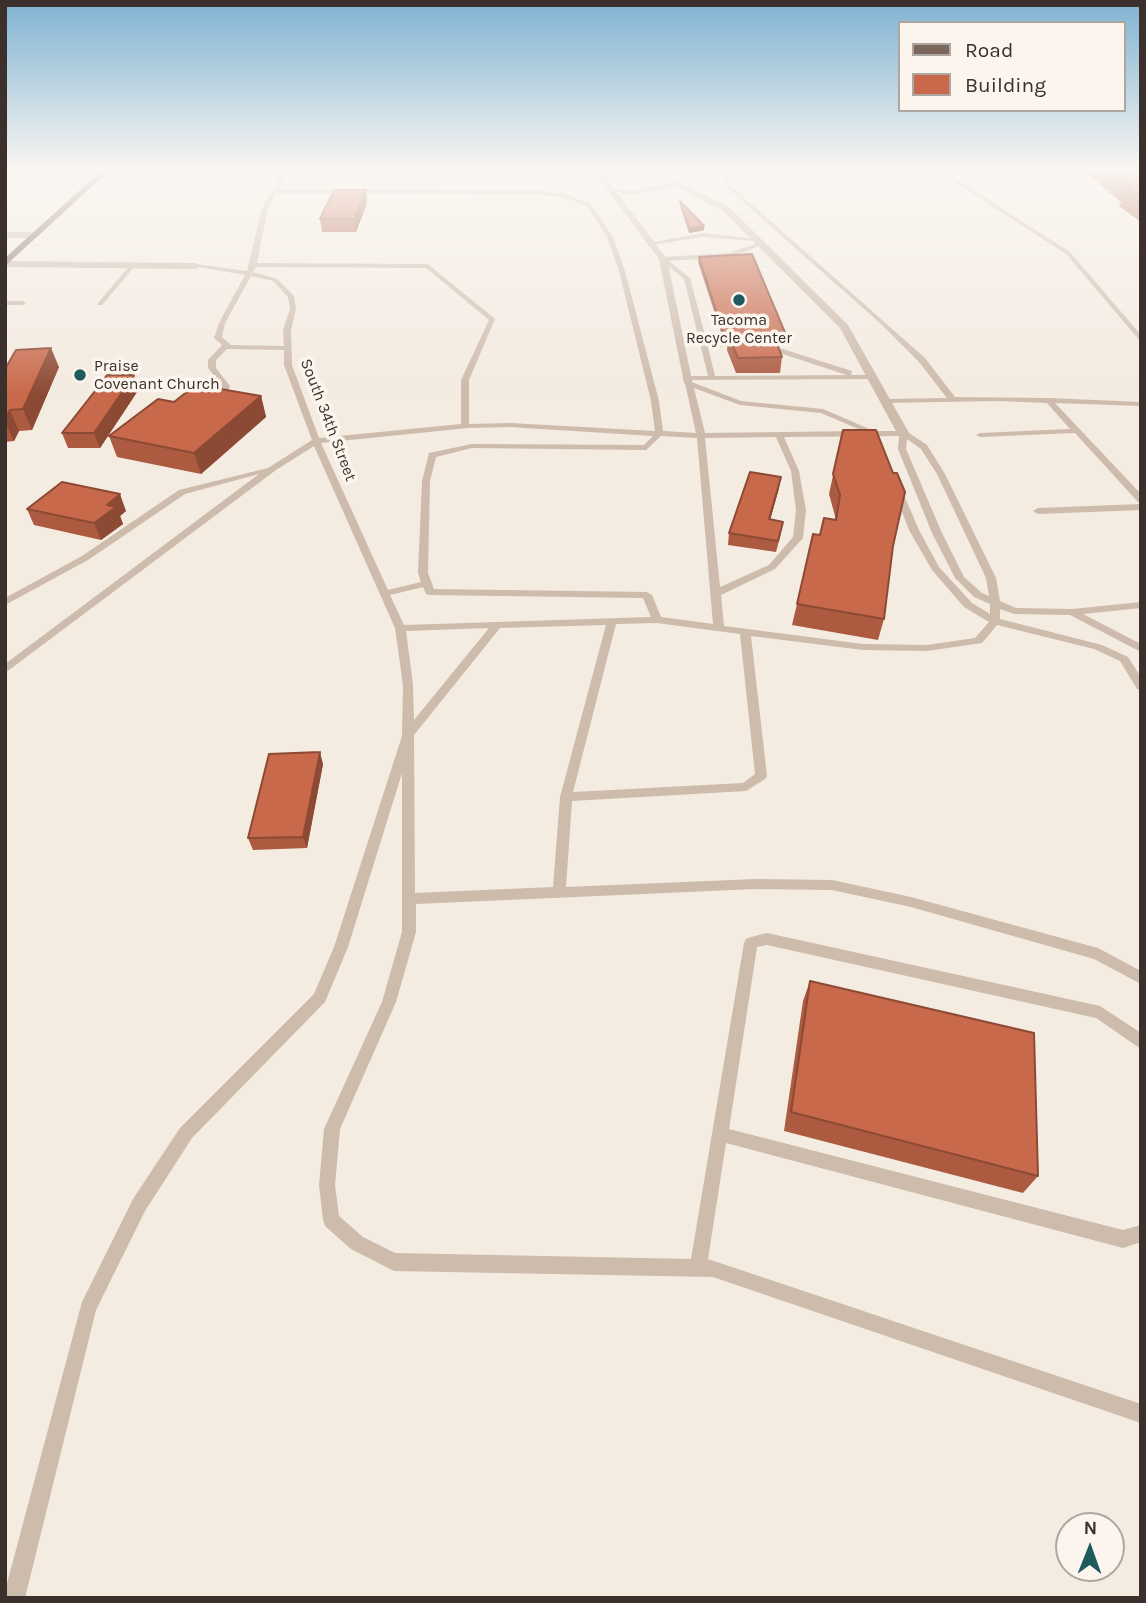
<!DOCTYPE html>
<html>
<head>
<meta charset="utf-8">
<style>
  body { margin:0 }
  #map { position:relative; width:1146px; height:1603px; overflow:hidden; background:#f4ebe1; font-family:Karla,sans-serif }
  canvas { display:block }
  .frame { position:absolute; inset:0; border:7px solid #3b302b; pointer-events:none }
  .legend { position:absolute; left:898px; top:21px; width:228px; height:91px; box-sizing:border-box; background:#fbf5ee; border:2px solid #aea6a0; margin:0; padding:9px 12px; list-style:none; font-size:21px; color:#3b302b }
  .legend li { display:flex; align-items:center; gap:14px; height:35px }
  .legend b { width:35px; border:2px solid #aea6a0 }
  .north { position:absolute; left:1055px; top:1512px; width:70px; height:70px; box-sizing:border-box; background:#fbf5ee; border:2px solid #aea6a0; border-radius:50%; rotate:1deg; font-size:19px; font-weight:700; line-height:28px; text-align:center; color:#3b302b }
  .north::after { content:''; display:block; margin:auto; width:24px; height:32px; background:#1f5a5e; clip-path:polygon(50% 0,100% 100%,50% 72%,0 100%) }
</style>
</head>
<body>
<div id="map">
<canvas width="1146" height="1603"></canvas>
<div class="frame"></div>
<ul class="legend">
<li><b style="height:9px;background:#7d675c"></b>Road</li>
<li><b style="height:19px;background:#c8694b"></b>Building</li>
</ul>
<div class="north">N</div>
</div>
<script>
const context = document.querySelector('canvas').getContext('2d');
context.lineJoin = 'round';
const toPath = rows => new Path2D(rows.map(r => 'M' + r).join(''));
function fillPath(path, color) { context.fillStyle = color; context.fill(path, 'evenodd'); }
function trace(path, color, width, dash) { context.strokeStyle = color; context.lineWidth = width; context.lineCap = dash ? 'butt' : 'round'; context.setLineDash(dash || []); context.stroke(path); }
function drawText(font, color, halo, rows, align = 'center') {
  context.font = font + ' Karla,sans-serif'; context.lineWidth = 7; context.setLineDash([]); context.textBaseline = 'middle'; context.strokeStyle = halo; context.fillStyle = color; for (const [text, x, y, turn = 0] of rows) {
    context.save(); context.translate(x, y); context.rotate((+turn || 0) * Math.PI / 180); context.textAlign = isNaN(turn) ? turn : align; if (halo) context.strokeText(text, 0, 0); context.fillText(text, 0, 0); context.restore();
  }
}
fillPath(toPath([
  [284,170,290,170,279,189,533,190,565,194,590,203,613,237,625,271,659,401,663,431,696,433,685,383,689,381,741,401,823,409,874,431,906,431,927,445,945,474,996,578,1000,601,1016,608,1072,609,1141,602,1141,608,1083,614,1141,644,1141,652,1070,615,1014,614,1000,609,1000,619,1102,645,1128,657,1141,677,1141,690,1137,689,1120,661,1094,649,997,625,982,643,927,651,863,650,751,636,767,776,765,779,746,791,572,801,566,887,756,879,832,880,911,897,1098,948,1141,971,1141,984,1094,959,911,907,832,890,756,889,416,904,416,932,396,1002,340,1129,335,1185,339,1216,363,1237,395,1253,691,1259,744,943,746,939,751,937,767,933,1100,1006,1141,1033,1141,1049,1096,1018,767,945,757,947,729,1129,1123,1230,1141,1225,1141,1242,1123,1248,726,1143,708,1259,1141,1404,1141,1423,713,1277,394,1271,351,1249,325,1226,323,1220,319,1185,324,1129,382,1002,402,932,402,773,348,947,325,1002,192,1138,145,1211,96,1310,25,1598,5,1598,5,1591,82,1302,133,1199,180,1128,314,994,334,947,402,736,403,685,395,628,314,446,276,470,5,673,5,664,259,474,185,494,88,560,5,605,5,598,82,556,179,490,268,468,312,440,284,365,284,350,227,349,216,360,216,368,230,386,228,392,214,402,207,400,221,391,222,386,208,368,208,360,222,345,214,338,219,323,245,275,193,266,196,264,247,271,262,208,284,170],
  [277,193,533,194,564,198,586,205,607,237,619,271,651,401,655,431,510,423,469,424,469,380,495,319,428,264,257,263,268,208,277,193],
  [256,267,426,268,489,320,461,380,461,424,319,438,292,365,291,330,296,309,294,296,277,279,253,272,256,267],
  [251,276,273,281,288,297,290,309,283,330,284,346,231,345,222,337,225,323,251,276],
  [694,388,740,405,821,413,863,431,705,433,694,388],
  [510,427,653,436,644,445,472,444,429,453,422,481,418,573,421,582,388,590,321,443,468,428,510,427],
  [661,436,697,438,713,624,661,617,652,595,647,592,434,589,428,573,430,481,436,457,472,448,646,450,661,436],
  [899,436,898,449,932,533,955,578,974,597,990,604,990,614,972,603,939,567,919,530,900,486,893,484,892,486,909,530,932,570,964,607,989,622,975,638,927,645,863,644,724,626,721,595,775,569,803,538,806,510,799,471,784,437,899,436],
  [776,437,791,471,796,510,793,537,769,565,720,587,705,438,776,437],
  [907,439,921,449,937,474,986,578,989,596,982,593,964,577,942,533,906,449,907,439],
  [423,587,426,594,430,595,643,598,651,617,404,625,390,595,423,587],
  [657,623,740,634,755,774,743,783,573,792,616,624,657,623],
  [606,625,560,797,553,887,415,893,414,735,500,628,606,625],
  [489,628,414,720,413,685,406,631,489,628],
  [727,170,733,170,728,178,730,185,925,358,955,397,1048,398,1141,402,1141,406,1055,403,1141,494,1141,503,1138,502,1075,433,980,437,976,435,980,433,1070,429,1047,403,999,401,882,403,882,399,885,399,947,398,919,362,881,324,726,187,722,178,727,170],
  [936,170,942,170,1070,252,1141,335,1141,342,1066,254,936,170],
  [679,182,681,185,633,195,608,190,611,188,633,191,679,182],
  [703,233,757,239,754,241,703,237,652,245,649,243,703,233],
  [760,242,762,245,730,257,669,261,690,278,707,343,742,342,746,344,742,346,708,347,715,376,847,375,761,347,761,343,764,343,852,371,851,375,875,375,875,379,685,380,684,378,688,376,708,376,684,279,660,259,663,257,729,253,760,242],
  [130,265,135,266,102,305,98,305,98,303,130,265],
  [5,301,23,301,26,303,23,305,5,305,5,301],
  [1141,504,1141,510,1038,514,1033,511,1038,508,1141,504]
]), '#cdbbac');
fillPath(toPath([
  [592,170,600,170,667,259,693,385,684,383,659,259,592,170],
  [645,170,655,170,729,207,848,325,909,433,907,435,897,433,840,328,723,211,645,170],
  [5,232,36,232,40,235,36,238,5,238,5,232],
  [5,261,196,263,201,266,196,269,5,267,5,261]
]), '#cdbbac');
fillPath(toPath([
  [102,170,110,170,5,266,5,258,102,170]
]), '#7d675c');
fillPath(toPath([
  [1083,170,1141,170,1141,222,1119,206,1121,202],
  [680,201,704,230,689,233,680,206],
  [367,203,356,232,322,232,320,219],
  [699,257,786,335,785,340,776,340,782,357,780,373,736,373,727,350,728,341,724,341,698,262],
  [59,367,32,430,19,431,14,441,5,442,5,369],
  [139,389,100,448,68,448,62,433],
  [261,396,266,417,201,474,117,457,109,436,174,402],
  [843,430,893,546,884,619,878,640,792,625,797,604,820,535,835,519,835,516,829,494],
  [779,488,770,520,781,533,776,552,728,545,729,533],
  [27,509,126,511,120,516,123,524,101,540,34,525],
  [323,764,307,848,253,850,248,838],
  [810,981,1038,1176,1023,1193,784,1131,803,1001]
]), '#ac5a40');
fillPath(toPath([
  [366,190,367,203,356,232,354,219],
  [704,226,704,230,689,233,689,228],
  [51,348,59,367,32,430,23,409],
  [134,375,139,389,100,448,94,433],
  [261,396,266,417,201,474,194,453],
  [10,410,19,431,14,441,5,421],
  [781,477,779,488,767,531,769,519],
  [120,494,126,511,120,516,123,524,101,540,94,523,107,505],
  [320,752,323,764,307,848,303,837]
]), '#8c4a34');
const building = toPath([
  [1113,170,1141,170,1141,196,1126,187,1133,186,1113,170],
  [334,190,366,190,354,219,320,219,334,190],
  [680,201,704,226,689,228,680,201],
  [752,254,786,335,724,336,699,257,752,254],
  [728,335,775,338,782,357,738,358,728,335],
  [51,348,23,409,10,410,5,419,5,369,16,350,51,348],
  [107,375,134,375,94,433,62,433,95,391,107,375],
  [203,386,261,396,194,453,109,436,158,399,174,402,188,391,203,386],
  [843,430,876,430,893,473,897,473,905,492,893,546,884,619,797,604,813,534,820,535,824,518,836,520,840,495,833,474,843,430],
  [750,472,781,477,769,519,783,522,778,541,729,533,750,472],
  [62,482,120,494,107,505,116,507,94,523,27,509,62,482],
  [320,752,303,837,248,838,269,754,320,752],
  [810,981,1034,1033,1038,1176,791,1112,810,981]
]);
fillPath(building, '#c8694b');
trace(building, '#8c4a34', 2);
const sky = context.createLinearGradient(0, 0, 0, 394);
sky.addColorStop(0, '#7eb2d2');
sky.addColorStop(0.43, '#faf6f2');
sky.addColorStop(1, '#faf6f200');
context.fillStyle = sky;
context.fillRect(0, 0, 1146, 394);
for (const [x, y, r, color] of [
  [739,300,7,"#1f5a5e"],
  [80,375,7,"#1f5a5e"]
]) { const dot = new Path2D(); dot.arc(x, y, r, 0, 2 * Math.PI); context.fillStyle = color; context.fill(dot); trace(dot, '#fbf5ee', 2.5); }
drawText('16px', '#3b302b', '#fbf5ee', [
  ["Tacoma",739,320],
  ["Recycle Center",739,338],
  ["Praise",94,366,"left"],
  ["Covenant Church",94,384,"left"]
]);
drawText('16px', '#3b302b', '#fbf5ee', [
  ["South 34th Street",328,420,69]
]);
</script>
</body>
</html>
